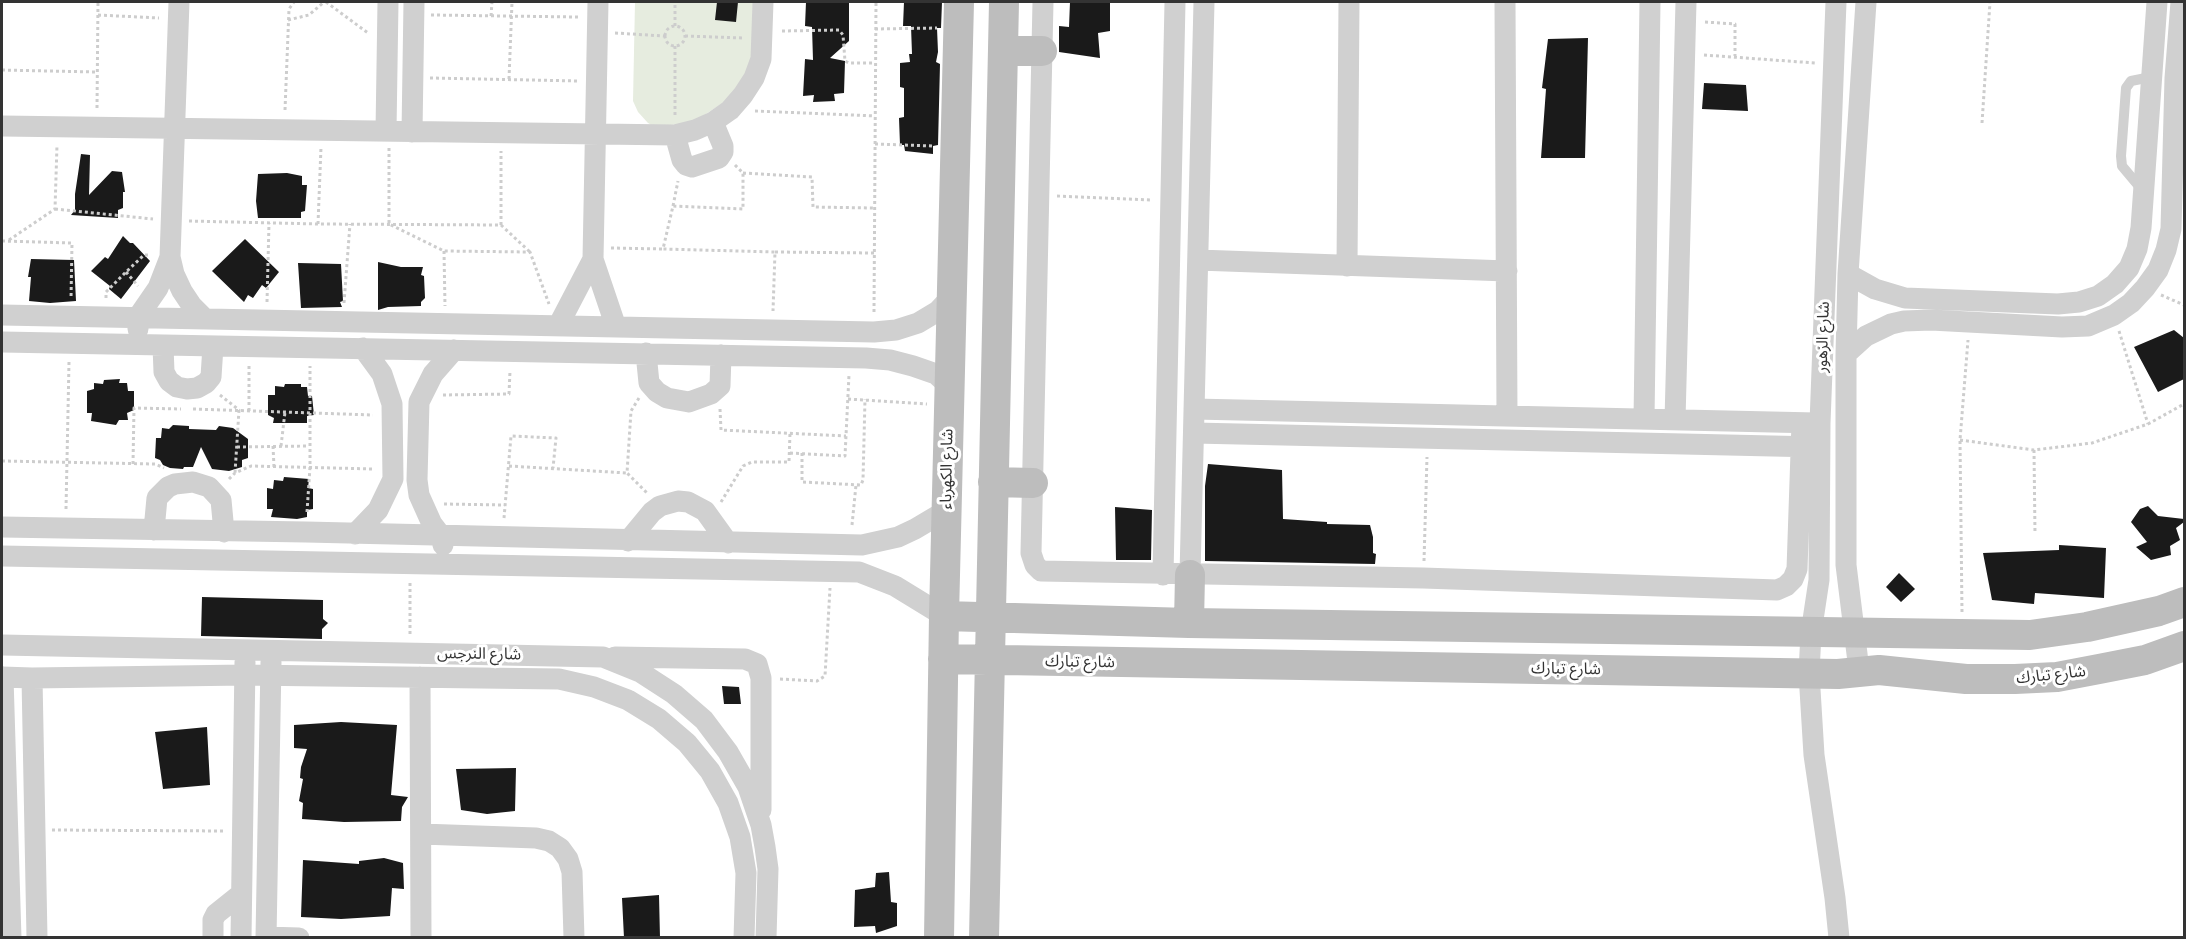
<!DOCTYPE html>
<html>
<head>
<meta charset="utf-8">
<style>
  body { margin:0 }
  #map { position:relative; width:2186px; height:939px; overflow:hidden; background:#fff; font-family:Figtree,sans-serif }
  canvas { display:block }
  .frame { position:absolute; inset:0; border:3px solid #333; pointer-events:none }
</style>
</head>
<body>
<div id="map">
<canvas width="2186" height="939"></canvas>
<div class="frame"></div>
</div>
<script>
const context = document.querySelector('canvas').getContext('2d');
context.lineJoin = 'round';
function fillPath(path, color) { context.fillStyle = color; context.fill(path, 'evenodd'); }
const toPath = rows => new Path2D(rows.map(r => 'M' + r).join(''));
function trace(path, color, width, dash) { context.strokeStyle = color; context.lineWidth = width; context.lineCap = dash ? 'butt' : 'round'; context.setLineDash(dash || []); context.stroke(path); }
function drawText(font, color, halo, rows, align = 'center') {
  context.font = font + ' Figtree,"Noto Sans Arabic",sans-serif'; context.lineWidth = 6; context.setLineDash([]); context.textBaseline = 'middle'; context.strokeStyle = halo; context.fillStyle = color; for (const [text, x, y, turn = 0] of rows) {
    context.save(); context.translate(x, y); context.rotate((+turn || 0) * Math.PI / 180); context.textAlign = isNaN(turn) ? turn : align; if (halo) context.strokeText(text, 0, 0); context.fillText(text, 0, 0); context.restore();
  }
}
fillPath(toPath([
  [635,2,753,2,751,69,742,90,694,122,655,127,648,123,638,112,633,101]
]), '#e6ecdf');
fillPath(toPath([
  [717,2,738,2,736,22,715,20],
  [806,2,849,2,849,41,830,58,845,61,844,93,834,94,835,101,813,102,814,95,803,96,805,59,813,60,812,27,805,26],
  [904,2,942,2,941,28,937,28,938,52,936,62,940,64,938,145,933,146,933,154,905,151,904,145,900,145,899,118,904,117,904,88,900,87,900,63,910,62,909,54,912,54,911,26,903,26],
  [1070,2,1110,3,1110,31,1098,33,1100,58,1059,52,1059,26,1069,27],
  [1588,38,1585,158,1541,158,1546,89,1542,88,1548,39],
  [1704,83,1746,85,1748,111,1702,109],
  [81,154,90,155,89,195,112,171,122,172,125,192,123,192,123,208,118,210,118,218,71,215,75,210,75,194],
  [287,173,302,176,302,185,307,185,305,211,301,212,301,218,258,218,256,201,258,174],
  [123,236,130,243,133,243,150,261,121,299,109,289,110,286,91,271,105,257,108,259],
  [245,239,279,272,266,288,262,285,253,298,248,295,244,302,212,271],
  [31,259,74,260,76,301,50,303,29,301,31,277,28,277],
  [378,262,401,267,423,267,421,275,424,276,425,298,421,302,421,306,388,307,378,310],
  [298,263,341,264,343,301,340,302,342,307,301,308],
  [2174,330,2184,338,2184,379,2158,392,2134,347],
  [120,379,119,383,127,383,128,391,134,391,134,410,127,413,128,420,119,420,116,425,91,421,92,413,87,413,87,391,94,389,94,383,103,384,104,380],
  [285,384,301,384,301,387,307,387,308,396,312,396,314,415,307,416,307,423,273,423,274,418,268,415,268,395,275,395,275,386,284,387],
  [173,425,189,426,189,429,216,430,219,426,233,428,248,439,248,458,242,460,242,467,229,471,212,469,201,447,193,467,184,467,183,469,170,468,163,465,160,460,155,458,156,438,161,438,162,428,169,429],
  [1208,464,1282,470,1283,519,1327,522,1327,524,1370,525,1373,537,1373,553,1376,554,1375,564,1205,561,1205,486],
  [284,477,309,479,308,488,313,489,313,509,307,510,307,517,297,519,271,517,273,509,267,509,267,488,273,489,274,480,283,481],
  [2148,506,2158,516,2184,519,2184,522,2176,528,2180,540,2170,546,2171,555,2151,560,2136,547,2147,542,2131,522,2140,509],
  [1115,507,1152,510,1151,560,1116,560],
  [2059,545,2106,548,2104,598,2035,593,2034,604,1992,600,1983,553,2059,550],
  [1899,573,1915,589,1901,602,1886,587],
  [202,597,323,600,323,619,328,623,322,629,322,639,201,636],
  [722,686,739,687,741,704,724,704],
  [341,722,397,725,391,795,408,797,402,807,401,821,344,822,302,819,303,803,299,801,303,779,300,778,301,767,307,749,294,748,294,725],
  [207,727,210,785,163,789,155,732],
  [516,768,515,811,487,814,461,810,456,769],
  [384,858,403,863,404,889,392,888,390,916,341,919,301,917,303,860,359,864,359,861],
  [889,872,891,902,897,903,897,926,876,933,875,926,854,927,855,890,875,887,876,873],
  [659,895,660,938,624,938,622,898]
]), '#1a1a1a');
trace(toPath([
  [326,2,368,33],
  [98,15,159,18],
  [431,15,578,17],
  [491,16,492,2],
  [288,20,309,15,324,2],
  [1705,22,1735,24,1735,56],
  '665 36a10 10 0 1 1 20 0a10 10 0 1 1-20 0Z',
  [675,26,675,2],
  [875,29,937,28],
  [782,31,839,30,843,35,845,61,849,63,875,63],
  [615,33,664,36],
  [685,36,743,38],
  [675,46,675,116],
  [1704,55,1815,63],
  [2,70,97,72],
  [430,78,579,81],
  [509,79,512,2],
  [97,108,98,2],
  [285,110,289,9,294,2],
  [755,111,875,116],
  [1982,123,1990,2],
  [875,144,933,146],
  [389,148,389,224,444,251,530,252,549,304],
  [735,165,743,173,743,209,673,206,663,249,775,252,773,311],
  [743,173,812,177,813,207,874,208],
  [1057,196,1152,200],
  [673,206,678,181],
  [55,209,153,219],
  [189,221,318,224,501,225,530,252],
  [318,224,321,147],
  [501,225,501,151],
  [9,240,55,209,57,145],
  [2,241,72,243,71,299],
  [611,248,663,249],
  [444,251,445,306],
  [775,252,874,253],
  [126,272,138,286],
  [2161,295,2184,305],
  [106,298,106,292,126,272,144,255,150,255],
  [267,302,269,223],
  [344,303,350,224],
  [874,312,876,2],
  [2119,331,2148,424],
  [220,395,239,410,235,473],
  [443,395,509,394,510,371],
  [639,398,631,411,627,473,648,494],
  [848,399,927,404],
  [193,409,373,415],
  [720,409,721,430,846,436],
  [249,411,249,365],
  [1960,440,2034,450,2092,443,2148,424,2184,404],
  [273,446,274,467],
  [281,446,285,412],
  [237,447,309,446],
  [2034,450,2035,534],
  [790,453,845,456,849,375],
  [802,453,802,482,861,485,863,480,865,399],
  [2,461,155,464,164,468],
  [133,464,134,408,181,409],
  [509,466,627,473],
  [229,479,235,473,251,466,374,469],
  [721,502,743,466,752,462,789,462,790,433],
  [444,504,505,505],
  [66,509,69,362],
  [307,512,310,467,310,366],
  [504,518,511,436,556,438,553,468],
  [852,525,856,485],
  [1424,561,1427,457],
  [1962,612,1960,440,1968,340],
  [410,634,410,581],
  [780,679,817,681,825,676,830,588],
  [52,830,226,831]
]), '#cdcdcd', 3, [3, 3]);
trace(toPath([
  [2143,191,2122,166,2121,156,2126,88,2131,81,2151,77]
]), '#d0d0d0', 10);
trace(toPath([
  [179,2,170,257,174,274,182,291,192,306,205,319],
  [598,2,593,259,616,327],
  [1043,2,1031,553,1035,565,1041,571,1423,578,1777,590,1786,586,1793,579,1797,569,1802,423],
  [1505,2,1507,416],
  [1836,2,1820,423,1819,580,1811,633,1809,673,1814,755,1835,898,1839,938],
  [2,126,675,135,695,130,713,122,730,110,743,95,754,78,761,59,763,2],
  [386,131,388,2],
  [412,132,414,2],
  [675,135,682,160,686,165,692,167,719,158,723,152,723,146,713,122],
  [1198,260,1507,271],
  [1347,266,1349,2],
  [1848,274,1875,289,1905,298,2058,304,2079,302,2098,296,2115,284,2129,268,2137,249,2141,228,2157,2],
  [2,315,874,332,896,330,918,323,938,311,952,296],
  [558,326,593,259],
  [138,329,138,317,158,288,170,257],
  [2,342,866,358,890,360,913,366,936,374,949,386],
  [163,346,164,372,169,381,177,387,187,389,197,388,206,383,211,377,213,346],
  [646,353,649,383,657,392,667,398,689,402,711,394,720,386,721,355],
  [1846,354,1866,336,1891,324,1904,321,1931,320,2062,327,2088,326,2114,315,2131,303,2145,288,2158,270,2166,250,2171,229,2175,78,2181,2],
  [1194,409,1816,423],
  [1644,419,1650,2],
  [1675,420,1686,2],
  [1194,433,1817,447],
  [2,527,306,532,862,545,898,537,915,529,947,510],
  [154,530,157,498,168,487,175,484,193,482,209,487,221,500,224,532],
  [355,534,378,510,393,479,392,404,382,374,363,348],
  [628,541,652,512,660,506,678,501,688,502,705,511,728,543],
  [443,545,442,537,432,524,419,495,417,480,419,402,433,374,454,350],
  [2,556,859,572,895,586,944,616],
  [1163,575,1175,2],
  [1190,575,1204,2],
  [2,645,603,657,640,672,674,694,704,720,728,752,748,787,761,825,765,847,768,869,766,938],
  [615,657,745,659,757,664,761,678,761,810],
  [1859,670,1846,565,1846,354,1848,274,1866,2],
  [2,677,32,678,245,675,559,679,594,687,628,700,659,719,687,743,710,771,728,803,740,837,746,873,744,938],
  [3,677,11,938],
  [420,677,421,938],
  [32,678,37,938],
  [421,834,536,838,549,841,560,848,568,859,572,872,574,938],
  [266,937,299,938],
  [213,938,213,920,216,914,241,894],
  [241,938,245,662],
  [266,938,271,662]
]), '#d0d0d0', 21);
trace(toPath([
  [1003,51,1042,51],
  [993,482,1033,483],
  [944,616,1189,623,2030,635,2087,627,2159,611,2184,602],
  [1189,623,1190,575],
  [943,659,1838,674,1879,670,1966,679,2015,679,2057,677,2099,669,2145,660,2184,646],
  [939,938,944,616,959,2],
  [984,938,1004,2]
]), '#bdbdbd', 30);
drawText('16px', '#333', '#fff', [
  ["شارع الزهور",1823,337,-88],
  ["شارع الكهرباء",947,469,-89],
  ["شارع النرجس",479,654,1],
  ["شارع تبارك",1080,662,1],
  ["شارع تبارك",1566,669,1],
  ["شارع تبارك",2051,675,-6]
]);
</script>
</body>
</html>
